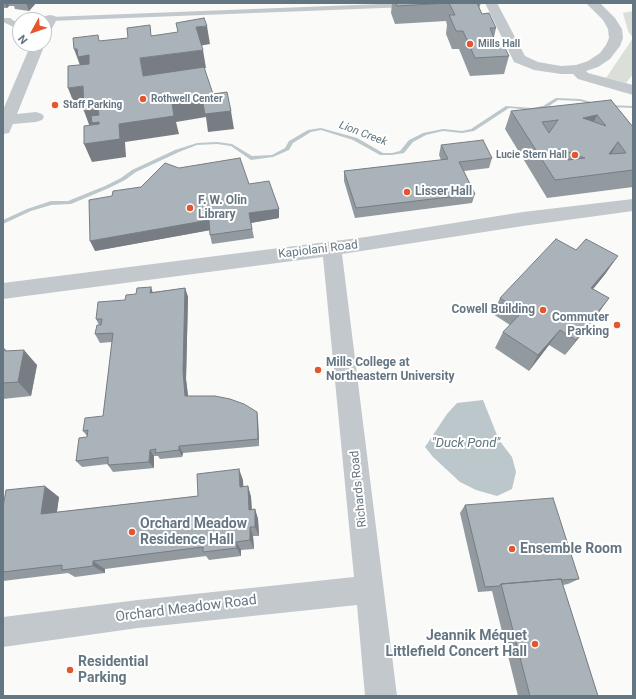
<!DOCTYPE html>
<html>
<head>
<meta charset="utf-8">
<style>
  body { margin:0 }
  #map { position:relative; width:636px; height:699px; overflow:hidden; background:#fafaf8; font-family:Roboto,sans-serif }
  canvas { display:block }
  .frame { position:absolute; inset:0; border:4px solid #657683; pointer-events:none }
  .north { position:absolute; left:12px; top:12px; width:40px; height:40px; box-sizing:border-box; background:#fff; border:1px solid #c1c8cd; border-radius:50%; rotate:230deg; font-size:11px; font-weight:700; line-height:16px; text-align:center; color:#657683 }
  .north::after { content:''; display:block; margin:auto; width:14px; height:18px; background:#e4572e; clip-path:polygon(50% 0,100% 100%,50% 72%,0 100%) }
</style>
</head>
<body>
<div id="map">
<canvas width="636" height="699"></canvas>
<div class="frame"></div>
<div class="north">N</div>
</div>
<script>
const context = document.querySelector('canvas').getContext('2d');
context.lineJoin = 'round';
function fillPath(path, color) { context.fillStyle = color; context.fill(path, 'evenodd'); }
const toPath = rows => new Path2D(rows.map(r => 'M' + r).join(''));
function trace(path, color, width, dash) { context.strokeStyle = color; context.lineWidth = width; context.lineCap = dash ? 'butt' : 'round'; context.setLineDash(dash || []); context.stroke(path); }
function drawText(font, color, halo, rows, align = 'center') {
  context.font = font + ' Roboto,sans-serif'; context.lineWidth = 4; context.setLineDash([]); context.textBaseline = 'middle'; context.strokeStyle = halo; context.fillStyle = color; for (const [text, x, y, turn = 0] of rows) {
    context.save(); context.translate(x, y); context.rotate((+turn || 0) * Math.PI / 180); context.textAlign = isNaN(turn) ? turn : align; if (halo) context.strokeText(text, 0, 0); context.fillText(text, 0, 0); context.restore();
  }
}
fillPath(toPath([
  [633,11,633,74,626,83,606,78,633,38,628,31,623,13]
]), '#dadfd7');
fillPath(toPath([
  [483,400,499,440,512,457,516,472,512,489,497,496,476,490,460,482,433,457,425,447,447,414,457,403]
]), '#bbc7cb');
fillPath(toPath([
  [556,98,580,99,598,104,596,105,580,101,558,100,546,108,532,110,509,108,474,131,462,133,443,131,426,135,413,142,404,153,392,155,380,155,353,140,321,130,311,132,293,143,289,150,273,157,251,160,231,146,217,144,197,145,179,152,136,172,125,180,109,188,71,204,51,205,31,211,3,224,3,220,27,209,51,201,68,201,105,186,121,178,132,170,175,150,197,143,217,142,232,144,252,156,272,155,285,148,289,141,308,130,321,128,357,138,383,153,392,153,400,151,409,140,423,133,443,129,462,131,471,129,506,106,532,108,543,106,556,98],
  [607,105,633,106,633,108,609,107,607,107,607,105]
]), '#bbc7cb');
fillPath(toPath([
  [405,3,412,5,408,7,50,21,46,19,50,17,405,3],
  [3,18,10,18,20,25,20,30,3,22,3,18]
]), '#c3c8cc');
fillPath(toPath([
  [485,3,497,3,525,56,538,62,561,66,576,65,588,61,600,53,606,45,609,38,608,29,603,20,586,3,600,3,615,18,622,29,623,38,620,46,610,59,598,67,586,71,588,73,633,85,633,95,578,79,573,74,561,74,534,70,514,62,485,3],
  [50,15,55,16,57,19,49,34,44,35,43,20,45,16,50,15],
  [44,43,45,44,17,114,36,112,42,114,44,117,42,120,36,122,13,124,9,133,3,134,3,110,31,44,44,44,44,43],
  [633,199,633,211,523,226,342,254,397,696,365,696,357,605,138,628,3,647,3,617,138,600,354,577,323,257,3,299,3,283,366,237,523,212,633,199]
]), '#c3c8cc');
fillPath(toPath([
  [3,3,36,3,29,11,15,9,14,6,9,6,7,8,3,8],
  [88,3,106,3,105,4,88,4],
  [228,3,245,3,228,4],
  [392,3,481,3,479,8,482,14,496,28,494,37,496,43,509,56,504,74,470,76,459,49,452,49,446,34,447,25,446,21,395,24,391,13],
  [611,100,633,127,633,187,547,198,505,129,511,111],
  [441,145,492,158,489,168,464,171,475,194,472,203,355,218,344,181,344,171,441,160,439,155],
  [179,168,249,184,279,218,251,223,254,238,212,244,210,235,210,230,95,251,112,196,141,187],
  [606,273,593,289,609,298,597,315,565,355,549,345,529,371,495,348,503,332,510,325,493,314,500,298],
  [185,288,188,297,186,379,188,396,257,412,258,419,259,446,183,453,182,457,160,459,158,456,154,456,154,468,113,472,108,465,108,464,82,467,76,461,87,437,87,436,83,431,103,416,112,342,100,343,95,334,99,325,96,319,153,292],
  [3,349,37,365,31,396,3,399],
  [243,480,243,487,248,486,251,497,252,509,255,509,258,519,259,536,253,536,254,549,241,550,241,556,209,560,206,556,105,569,105,573,75,577,68,573,3,581,3,507,59,497,57,512,198,496],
  [465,505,579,579,568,584,563,585,598,696,518,696,492,591,478,592,460,513]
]), '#929a9f');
fillPath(toPath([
  [4,3,8,3,9,6,7,8],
  [26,3,36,3,29,11],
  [207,26,210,44,199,46,196,27],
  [74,49,77,49,89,55,95,74,81,68],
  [203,50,206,68,145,76,143,76,140,58],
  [83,86,90,104,75,106,68,88],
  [202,99,231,111,234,129,208,132,206,117,176,122,179,134,125,142,126,157,92,162,84,144,91,130,84,111,98,109,119,124,172,103],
  [597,115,588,134,583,118],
  [618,142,608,160,609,154],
  [279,209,279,218,250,223,249,213],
  [209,220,211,230,95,251,90,241],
  [618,256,606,273,580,305,591,288],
  [151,287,154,296,150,293],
  [185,288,188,297,186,379,189,404,185,396,183,371],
  [609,298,597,315,565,355,576,340],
  [560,330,549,345,529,371,538,355],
  [24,350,37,365,31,396,18,382],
  [257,412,258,419,259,446,258,439],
  [179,446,183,453,182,457,179,450],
  [150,450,154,456,154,468,149,462],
  [239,469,243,480,244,498,240,487],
  [45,486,59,497,55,524,41,514],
  [248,486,251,497,252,520,249,510],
  [255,509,258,519,259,536,255,527],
  [250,527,253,536,254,549,250,540],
  [236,542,241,550,241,556,237,548],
  [93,561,105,569,105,573,93,566]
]), '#777d82');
const building = toPath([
  [396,3,477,3,482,14,489,13,496,28,490,28,496,43,502,42,509,56,475,58,463,31,456,31,449,15,455,15,449,3,397,6,396,3],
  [204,18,207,26,196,27,203,50,140,58,143,76,204,67,213,94,227,92,231,111,205,114,202,99,172,103,174,116,119,124,120,139,84,144,84,126,99,124,99,122,92,123,91,116,99,115,98,109,84,111,83,86,68,88,68,66,89,64,89,55,78,57,77,49,74,49,73,38,98,35,99,41,128,38,127,28,150,25,151,36,178,32,176,23,204,18],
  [611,100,633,127,633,170,555,180,511,111,611,100],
  [597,115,606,126,583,118,597,115],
  [558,120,549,133,542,122,558,120],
  [618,142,626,153,609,154,618,142],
  [560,149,585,158,568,160,560,149],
  [483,140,492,158,459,162,475,194,356,208,344,171,448,159,441,145,483,140],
  [240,158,249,184,269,181,279,209,249,213,252,229,210,235,209,220,90,241,89,200,112,196,113,191,141,187,165,163,179,168,240,158],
  [556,239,576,250,586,239,618,256,591,288,609,298,576,340,560,330,538,355,503,332,522,312,500,298,556,239],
  [151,287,150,293,185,288,183,371,185,396,215,396,230,399,244,404,257,412,258,439,179,446,179,450,155,453,156,449,150,450,149,462,108,465,108,457,76,461,79,438,87,437,88,430,83,431,85,418,103,416,113,333,95,334,97,325,101,325,102,319,96,319,98,302,125,300,126,295,136,294,137,288,151,287],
  [3,349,5,349,5,351,24,350,18,382,3,383,3,349],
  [239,469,240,487,248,486,249,510,255,509,255,527,250,527,250,540,236,542,237,548,203,552,203,547,93,561,93,566,62,570,62,565,3,572,3,507,6,490,45,486,41,514,198,496,197,474,239,469],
  [553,498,579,579,562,580,561,579,501,584,499,586,485,587,465,505,553,498],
  [561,579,598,696,530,696,501,584,561,579]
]);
fillPath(building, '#aab3b9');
trace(building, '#777d82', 1);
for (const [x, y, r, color] of [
  [470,44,4,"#e4572e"],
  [143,99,4,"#e4572e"],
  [55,105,4,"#e4572e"],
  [575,155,4,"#e4572e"],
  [407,192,4,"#e4572e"],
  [190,208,4,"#e4572e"],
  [543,310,4,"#e4572e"],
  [617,325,4,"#e4572e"],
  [318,370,4,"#e4572e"],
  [132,532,4,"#e4572e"],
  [512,549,4,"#e4572e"],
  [535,644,4,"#e4572e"],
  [70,670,4,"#e4572e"]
]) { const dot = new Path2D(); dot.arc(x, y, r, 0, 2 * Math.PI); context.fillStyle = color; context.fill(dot); trace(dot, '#fff', 1.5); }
drawText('bold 10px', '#657683', '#fff', [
  ["Mills Hall",478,44],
  ["Rothwell Center",151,99],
  ["Staff Parking",63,105],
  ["Lucie Stern Hall",567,155,"right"]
], 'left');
drawText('italic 11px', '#60757c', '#fff', [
  ["Lion Creek",363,134,21]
]);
drawText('bold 12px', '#657683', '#fff', [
  ["Lisser Hall",415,192],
  ["F. W. Olin",198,201],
  ["Library",198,215],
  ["Cowell Building",535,310,"right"],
  ["Commuter",609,318,"right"],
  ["Parking",609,332,"right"],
  ["Mills College at",326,363],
  ["Northeastern University",326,377]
], 'left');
drawText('12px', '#657683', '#fff', [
  ["Kapiolani Road",318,250,-7],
  ["Richards Road",359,489,-96]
]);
drawText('italic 13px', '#60757c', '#fff', [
  ["\"Duck Pond\"",466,444]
]);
drawText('bold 14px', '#657683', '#fff', [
  ["Orchard Meadow",140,524],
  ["Residence Hall",140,540],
  ["Ensemble Room",520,549],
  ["Jeannik Méquet",527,636,"right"],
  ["Littlefield Concert Hall",527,652,"right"],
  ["Residential",78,662],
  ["Parking",78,678]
], 'left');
drawText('14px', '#657683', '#fff', [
  ["Orchard Meadow Road",186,609,-7]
]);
</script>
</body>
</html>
